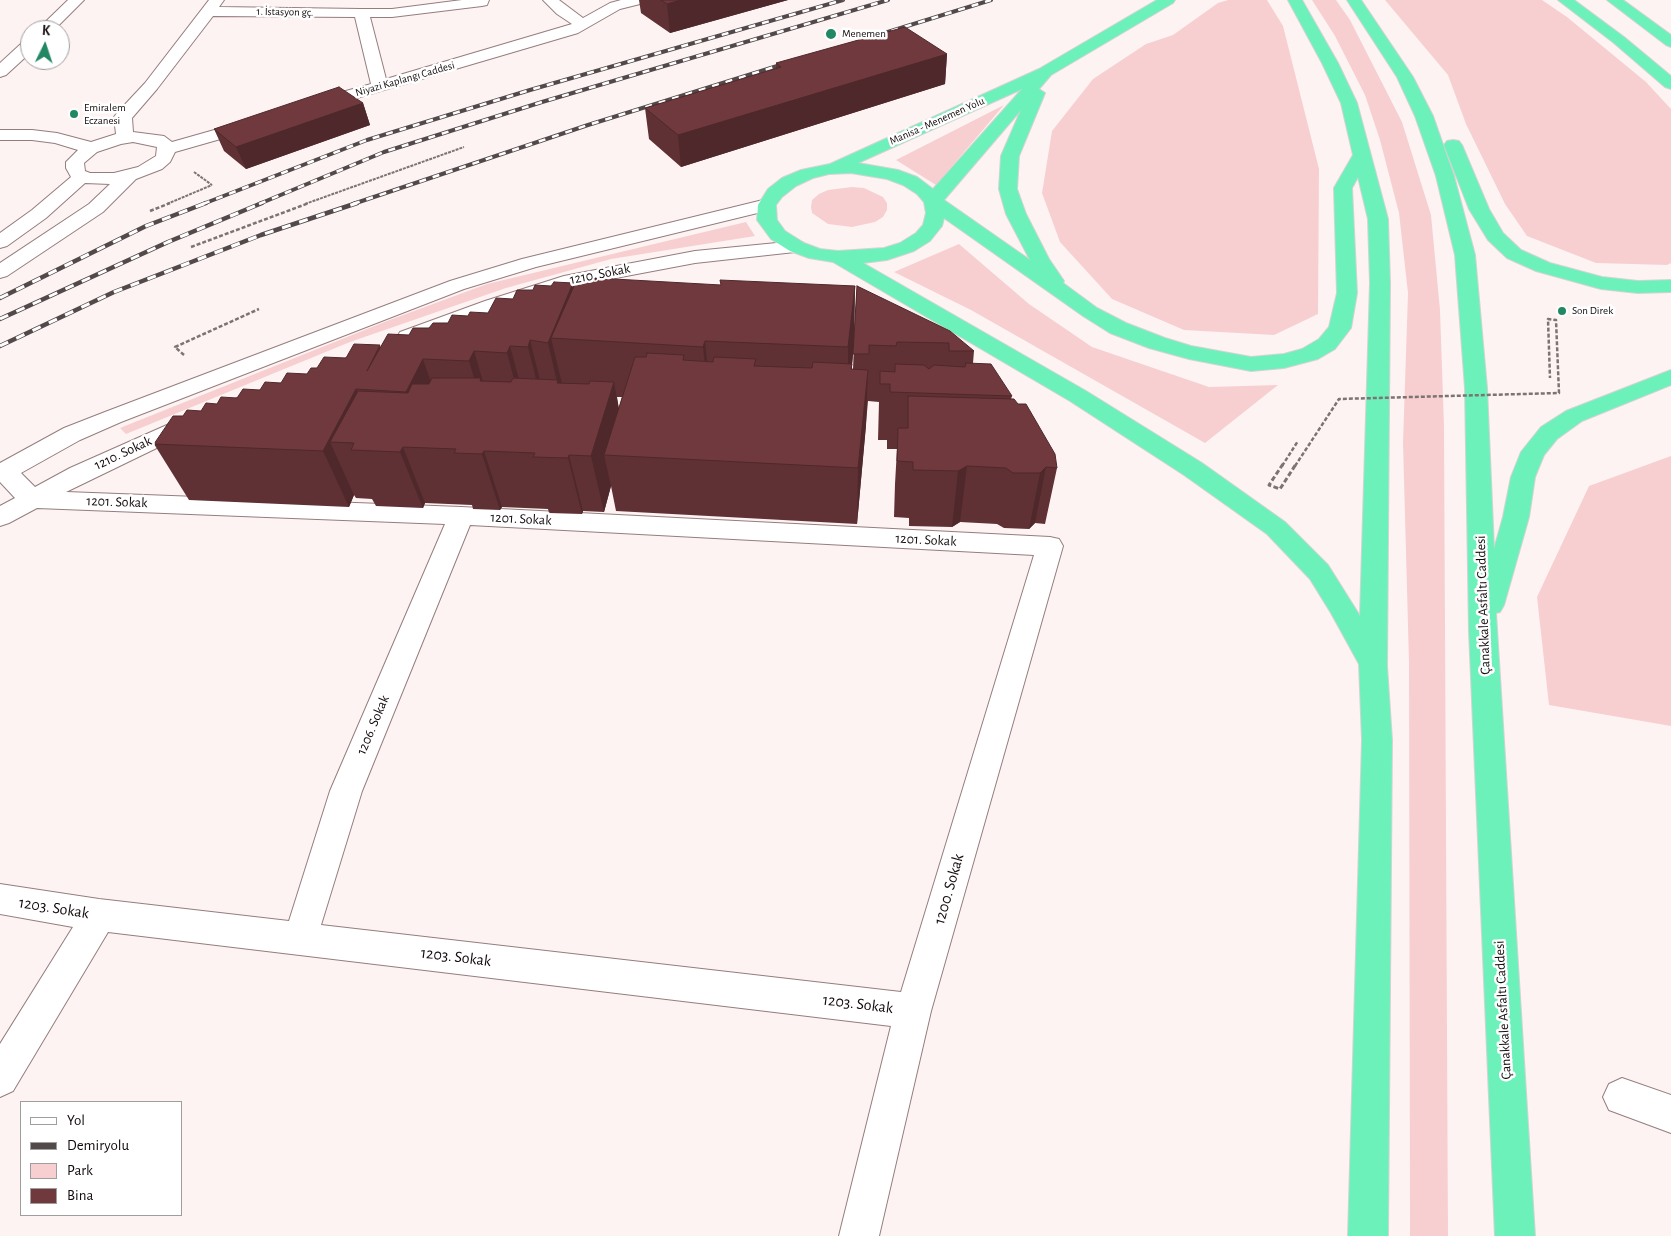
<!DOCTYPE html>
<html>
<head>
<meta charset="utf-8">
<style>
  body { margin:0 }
  #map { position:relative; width:1671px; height:1236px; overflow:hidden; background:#fef3f3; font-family:"Alegreya Sans",sans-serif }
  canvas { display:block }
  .legend { position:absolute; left:20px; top:1101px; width:162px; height:115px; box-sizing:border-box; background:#fff; border:1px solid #a09d9d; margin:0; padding:6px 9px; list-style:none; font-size:15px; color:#120a0b }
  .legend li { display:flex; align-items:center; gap:10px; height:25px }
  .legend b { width:25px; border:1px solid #a09d9d }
  .north { position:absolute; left:20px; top:20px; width:50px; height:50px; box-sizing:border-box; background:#fff; border:1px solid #a09d9d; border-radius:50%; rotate:4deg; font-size:14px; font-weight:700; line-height:20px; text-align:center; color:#120a0b }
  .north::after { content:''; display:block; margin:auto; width:18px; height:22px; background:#218863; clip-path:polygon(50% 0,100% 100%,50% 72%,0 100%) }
</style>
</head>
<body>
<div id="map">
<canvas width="1671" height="1236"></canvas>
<ul class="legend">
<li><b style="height:6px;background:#fff"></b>Yol</li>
<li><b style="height:6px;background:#52494a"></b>Demiryolu</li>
<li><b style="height:14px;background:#f7cfd0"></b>Park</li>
<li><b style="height:14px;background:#70393d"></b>Bina</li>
</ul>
<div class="north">K</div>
</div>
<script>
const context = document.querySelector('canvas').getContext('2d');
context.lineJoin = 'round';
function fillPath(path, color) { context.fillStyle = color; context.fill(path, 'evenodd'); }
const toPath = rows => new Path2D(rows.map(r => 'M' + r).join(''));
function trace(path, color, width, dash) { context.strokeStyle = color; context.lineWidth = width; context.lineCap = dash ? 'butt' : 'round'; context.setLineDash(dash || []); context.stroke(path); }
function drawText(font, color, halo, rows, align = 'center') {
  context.font = font + ' "Alegreya Sans",sans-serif'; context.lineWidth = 5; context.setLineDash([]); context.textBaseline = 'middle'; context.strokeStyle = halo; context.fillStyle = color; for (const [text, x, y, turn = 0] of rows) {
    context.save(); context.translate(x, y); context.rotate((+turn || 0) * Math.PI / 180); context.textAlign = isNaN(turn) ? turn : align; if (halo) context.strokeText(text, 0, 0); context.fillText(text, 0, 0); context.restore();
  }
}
fillPath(toPath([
  [1228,0,1267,0,1283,26,1319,169,1318,314,1274,335,1184,330,1112,299,1060,242,1042,193,1052,131,1093,79,1146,44,1173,35,1218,3],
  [1312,0,1336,0,1350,20,1402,122,1431,215,1440,310,1444,426,1448,1236,1410,1236,1409,662,1403,443,1408,293,1399,213,1380,140,1365,95,1335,36],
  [1385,0,1542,0,1567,17,1646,82,1671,109,1671,263,1667,265,1596,263,1527,236,1505,204,1466,124,1448,75],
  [1004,105,936,185,896,160],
  [852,187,864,188,883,197,887,203,887,210,883,217,875,222,852,227,828,224,812,213,811,207,812,200,819,194,828,190],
  [746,222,755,236,611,259,506,288,350,342,126,434,120,428,387,321,487,284],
  [959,244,1029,304,1092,347,1209,387,1278,385,1205,443,971,310,894,272],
  [1671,456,1671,726,1549,705,1537,597,1589,486]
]), '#f7cfd0');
const minor = toPath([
  [68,0,84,0,54,30,37,30,68,0],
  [209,0,224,0,219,7,361,9,392,9,462,0,489,0,487,5,482,6,392,17,370,17,386,79,572,24,557,14,543,0,559,0,583,18,610,3,621,0,646,0,644,3,620,9,578,33,316,110,310,109,308,105,310,101,371,84,355,17,213,16,157,89,132,118,133,132,164,136,172,142,253,119,259,120,262,124,259,128,175,152,170,162,162,169,136,179,103,212,7,276,0,278,0,263,89,204,110,184,85,183,46,218,7,246,0,248,0,233,32,210,71,177,66,168,66,162,78,150,55,143,32,140,0,140,0,130,32,130,57,133,91,142,116,134,114,117,117,113,145,83,209,0],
  [133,142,157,147,156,156,138,167,114,173,90,173,85,171,84,163,97,152,121,144,133,142],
  [30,39,30,53,6,75,0,77,0,63,24,41,30,39],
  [767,199,774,201,776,205,774,209,536,267,464,289,121,422,80,440,21,473,35,487,70,468,194,413,202,416,206,421,202,426,66,492,461,507,1050,537,1059,539,1063,546,931,1011,879,1236,839,1236,891,1026,108,932,13,1091,0,1097,0,1044,73,927,0,914,0,884,99,899,289,921,330,791,445,524,37,508,9,523,0,526,0,506,15,498,0,482,0,463,64,428,105,412,450,281,522,259,767,199],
  [470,525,1034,555,901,992,321,925,362,791,470,525],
  [797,241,804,243,807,247,804,251,695,263,568,287,499,309,416,342,408,344,400,342,397,337,400,332,485,301,564,276,695,251,797,241],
  [1622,1078,1671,1095,1671,1133,1609,1110,1603,1097,1609,1084,1622,1078]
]);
const highway = toPath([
  [1157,0,1175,0,1173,3,1051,75,1039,89,1045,93,1019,156,1017,189,1026,214,1049,259,1064,281,1063,283,1097,308,1126,323,1165,338,1191,346,1251,357,1284,354,1302,349,1319,339,1329,327,1337,293,1334,188,1353,155,1341,103,1322,63,1288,0,1302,0,1338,63,1357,103,1388,219,1390,283,1387,666,1392,740,1388,1236,1348,1236,1362,740,1359,664,1331,613,1310,579,1267,534,1184,475,1070,401,833,262,809,258,790,251,771,239,757,220,758,205,768,189,782,178,801,170,830,164,1039,69,1157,0],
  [1022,89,933,189,917,177,898,170,858,163,1022,89],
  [1021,110,1001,156,999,189,1006,214,1030,260,944,200,1021,110],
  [851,173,887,179,903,185,917,194,924,202,926,213,923,225,916,233,900,243,884,248,838,251,820,249,804,243,785,231,777,220,776,205,782,197,796,186,813,178,829,174,851,173],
  [1358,177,1368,219,1370,283,1360,616,1328,565,1285,522,1202,463,1086,391,863,263,887,260,914,251,930,241,942,226,944,218,1083,316,1110,333,1149,348,1189,359,1251,371,1284,368,1318,359,1335,349,1351,328,1357,293,1352,188,1358,177],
  [1347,0,1361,0,1413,77,1433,116,1454,176,1475,255,1487,388,1494,549,1503,517,1511,477,1521,452,1541,427,1566,411,1671,370,1671,385,1582,421,1557,439,1544,455,1535,477,1529,517,1504,605,1500,612,1496,613,1535,1236,1495,1236,1469,631,1465,388,1455,255,1436,176,1415,116,1397,77,1347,0],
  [1558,0,1574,0,1624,37,1671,76,1671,89,1665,87,1614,43,1558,0],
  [1607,0,1623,0,1671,35,1671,47,1666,45,1607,0],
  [1453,140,1459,141,1462,145,1489,209,1503,233,1521,250,1550,263,1602,277,1638,281,1671,280,1671,292,1638,293,1601,289,1536,271,1507,258,1488,240,1469,209,1444,145,1447,141,1453,140]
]);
trace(minor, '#957d7e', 2);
trace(highway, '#d4d3d3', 2);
trace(toPath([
  [194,172,212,185],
  [167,204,212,185],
  [305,204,464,147]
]), '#7d7374', 2, [3, 1]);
trace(toPath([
  [150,211,170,203],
  [191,247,309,203],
  [184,355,175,347,259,309]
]), '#7d7374', 2.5, [4, 2]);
fillPath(minor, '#fff');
fillPath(highway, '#6cf1bb');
const railFar1 = toPath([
  [878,35,991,0],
  [203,204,367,140,530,90,843,0],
  [259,204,384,152,542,102,888,0],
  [353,204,588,125,790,62]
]);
const rail = toPath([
  [0,298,146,226,206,203],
  [0,319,168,242,262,203],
  [0,346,114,292,261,235,357,203]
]);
trace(railFar1, '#52494a', 4);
trace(rail, '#52494a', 4.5);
trace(railFar1, '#fff', 2.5, [7]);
trace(rail, '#fff', 3, [9]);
trace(toPath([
  [1282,466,1298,441],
  [1295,466,1339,399,1559,393,1556,320,1548,319,1550,378]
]), '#7d7374', 2.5, [4, 2]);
trace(toPath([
  [1283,464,1269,485,1280,489,1296,464]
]), '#7d7374', 3, [5, 2.5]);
fillPath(toPath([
  [639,0,788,0,670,33,641,13],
  [947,54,945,84,681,167,649,139,645,108,776,69,776,63],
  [363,103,370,125,246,169,224,151,214,129],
  [573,283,574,286,721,285,855,286,854,339,857,286,974,351,973,363,1012,396,1011,399,1057,468,1045,524,1035,523,1029,529,1004,528,997,524,960,522,952,527,909,526,909,518,894,517,895,484,897,449,887,449,887,440,878,440,879,402,868,401,857,524,616,511,611,486,604,512,583,511,582,514,549,513,548,509,502,507,500,510,473,509,472,505,425,503,423,508,376,506,372,499,356,498,354,495,349,507,189,500,154,444,183,416,201,411,217,404,307,374,317,368,380,345,380,347,409,335,448,323,468,316,488,313,513,299,533,290,551,286],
  [854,345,853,369,852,369,852,365],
  [617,397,622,397,619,409]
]), '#603134');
fillPath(toPath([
  [681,0,788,0,670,33,667,4],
  [947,54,945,84,681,167,678,135],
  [363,103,370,125,246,169,236,147],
  [573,283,585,339,551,338,564,392,557,383,557,382,548,343],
  [855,286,854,342,852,365,851,421,848,403,848,347],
  [530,340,544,396,542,403,528,347],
  [705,341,711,397,709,403,703,347],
  [510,346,525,402,522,409,507,353],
  [474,351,498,434,486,418,469,361],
  [423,359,442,415,426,448,406,392],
  [868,370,866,426,857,524,858,468],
  [614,382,624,438,604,455,611,486,604,512,591,456],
  [356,389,379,445,330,442,354,495,349,507,323,451],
  [403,447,425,503,423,508,400,452],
  [484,451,502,507,500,510,482,454],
  [569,455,583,511,582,514,568,458],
  [967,466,960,522,952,527,958,471],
  [1046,467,1035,523,1029,529,1040,473]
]), '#4e282b');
const building = toPath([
  [661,0,681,0,667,4,661,0],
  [905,27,947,54,678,135,645,108,781,67,776,63,905,27],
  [339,87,363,103,236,147,214,129,339,87],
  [578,277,721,285,720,280,855,286,848,347,705,341,703,347,551,338,578,277],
  [554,282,573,283,548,343,530,340,528,347,510,346,507,353,474,351,469,361,423,359,406,392,356,389,323,451,154,444,173,416,183,416,187,410,201,411,206,403,217,404,221,397,237,398,243,389,260,390,265,382,281,383,287,373,307,374,311,368,317,368,324,357,346,358,354,344,380,345,367,371,388,334,409,335,413,328,429,328,433,323,448,323,452,315,468,316,470,312,488,313,496,298,513,299,517,290,533,290,535,285,551,286,554,282],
  [857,286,950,331,974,351,949,351,949,343,897,342,896,346,869,345,869,354,853,354,857,286],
  [647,353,684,355,683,360,713,362,714,357,756,359,754,366,812,368,813,362,852,364,851,369,868,370,858,468,604,455,635,357,646,357,647,353],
  [966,363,991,364,1012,396,890,392,890,384,880,384,880,371,895,372,895,364,924,365,929,369,934,365,965,367,966,363],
  [432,378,481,378,480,381,511,382,513,378,558,380,557,383,589,384,590,381,614,382,591,456,569,455,568,458,533,457,535,453,484,451,482,454,454,453,456,449,403,447,400,452,351,450,354,443,330,442,358,391,408,393,412,384,429,384,432,378],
  [908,396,1014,399,1018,404,1026,404,1055,454,1057,468,1046,467,1040,473,1013,473,1006,468,967,466,958,471,913,470,913,462,897,461,898,428,908,428,908,396]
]);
fillPath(building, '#70393d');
trace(building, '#4e282b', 1);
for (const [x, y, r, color] of [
  [831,34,6,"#218863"],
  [74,114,5,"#218863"],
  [1562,311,5,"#218863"]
]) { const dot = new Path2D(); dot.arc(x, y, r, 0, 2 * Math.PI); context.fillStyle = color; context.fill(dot); trace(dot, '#fff', 2); }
drawText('11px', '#120a0b', '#fff', [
  ["1. İstasyon gç.",285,12,1],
  ["Niyazi Kaplangı Caddesi",405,79,-16],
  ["Manisa - Menemen Yolu",937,121,-24]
]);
drawText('11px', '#120a0b', '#fff', [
  ["Menemen",842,34],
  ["Emiralem",84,108],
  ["Eczanesi",84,121],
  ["Son Direk",1572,311]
], 'left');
drawText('14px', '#120a0b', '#fff', [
  ["1210. Sokak",600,274,-11],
  ["1210. Sokak",123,453,-25],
  ["1201. Sokak",117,502,2],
  ["1201. Sokak",521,519,3],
  ["1201. Sokak",926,540,3],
  ["Çanakkale Asfaltı Caddesi",1483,605,-92],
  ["1206. Sokak",373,725,-67],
  ["Çanakkale Asfaltı Caddesi",1503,1010,-93]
]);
drawText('16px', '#120a0b', '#fff', [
  ["1200. Sokak",949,889,-74],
  ["1203. Sokak",54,908,9],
  ["1203. Sokak",456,957,7],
  ["1203. Sokak",858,1004,7]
]);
</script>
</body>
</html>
